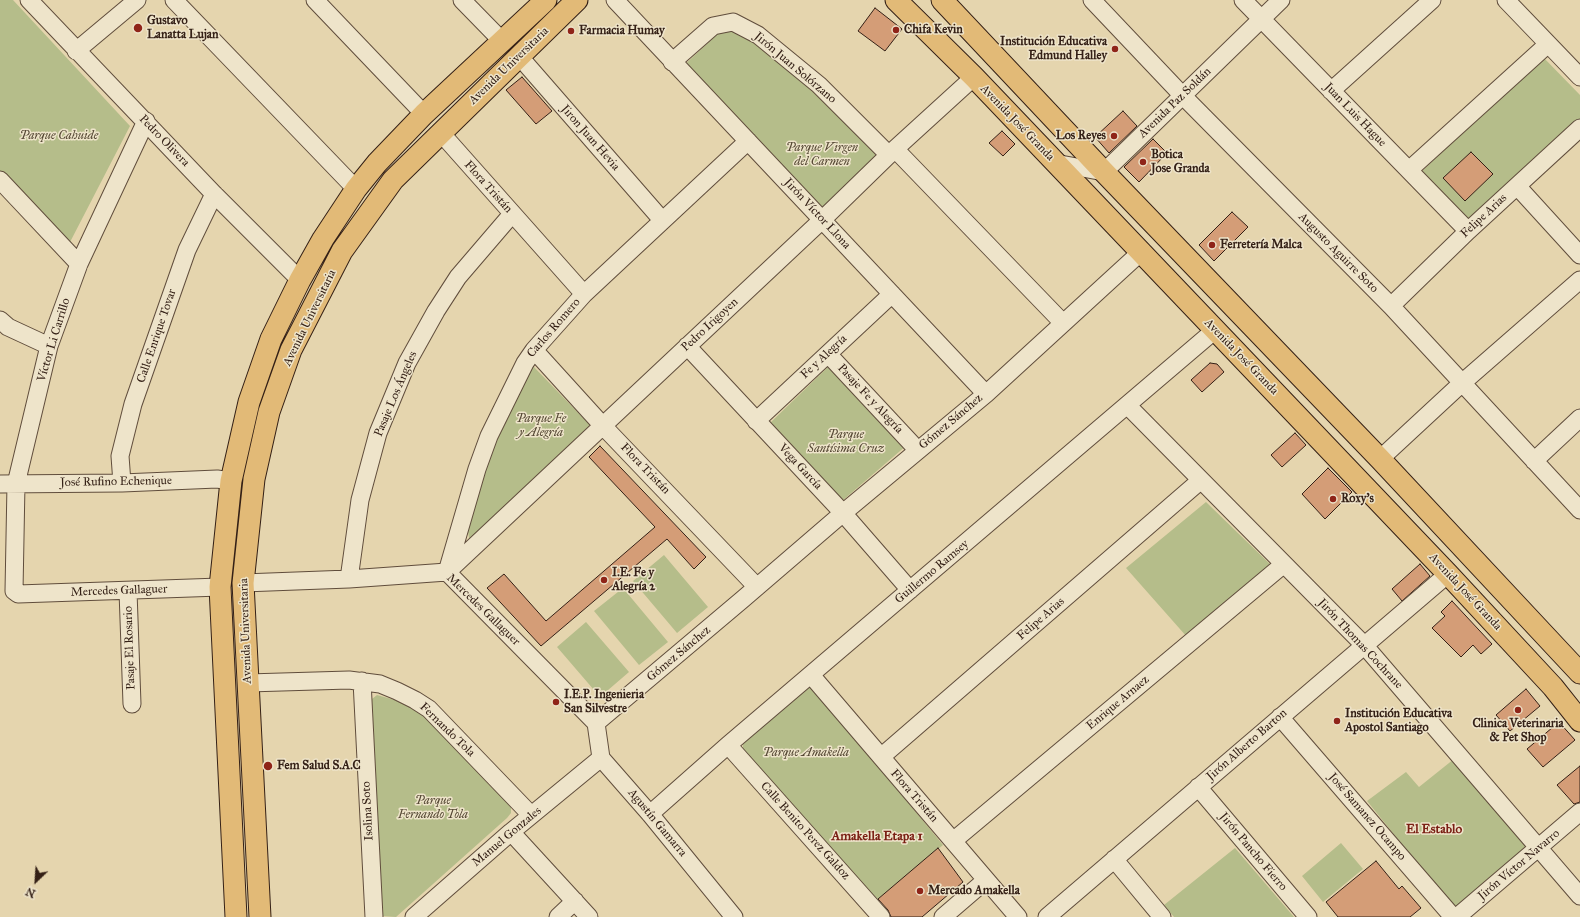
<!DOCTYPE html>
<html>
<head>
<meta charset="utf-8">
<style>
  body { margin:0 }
  #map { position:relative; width:1580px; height:917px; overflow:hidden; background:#e5d5ae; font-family:"IM FELL Great Primer",serif }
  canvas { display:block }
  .north { position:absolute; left:16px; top:861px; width:40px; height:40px; -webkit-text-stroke:3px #eee4ca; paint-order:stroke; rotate:205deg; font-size:11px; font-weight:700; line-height:16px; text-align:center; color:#342016 }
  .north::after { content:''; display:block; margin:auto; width:14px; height:18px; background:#342016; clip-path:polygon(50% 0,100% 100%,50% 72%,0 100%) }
</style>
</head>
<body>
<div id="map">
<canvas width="1580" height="917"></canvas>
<div class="north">N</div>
</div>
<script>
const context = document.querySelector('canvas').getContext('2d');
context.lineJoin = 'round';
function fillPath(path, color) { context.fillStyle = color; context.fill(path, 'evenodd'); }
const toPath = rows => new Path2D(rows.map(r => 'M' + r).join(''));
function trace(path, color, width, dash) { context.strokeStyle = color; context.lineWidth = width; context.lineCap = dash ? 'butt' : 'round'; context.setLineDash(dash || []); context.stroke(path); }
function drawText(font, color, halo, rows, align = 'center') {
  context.font = font + ' "IM FELL Great Primer",serif'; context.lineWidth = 3; context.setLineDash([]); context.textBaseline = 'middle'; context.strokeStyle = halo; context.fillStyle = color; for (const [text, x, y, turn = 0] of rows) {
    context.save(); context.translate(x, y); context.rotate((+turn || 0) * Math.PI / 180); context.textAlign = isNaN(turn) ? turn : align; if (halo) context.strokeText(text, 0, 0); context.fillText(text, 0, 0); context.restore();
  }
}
fillPath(toPath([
  [0,0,13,0,130,126,68,246,0,175],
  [726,26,736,28,820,96,881,155,820,212,681,68],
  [1542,56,1580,95,1580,122,1468,229,1417,176],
  [533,366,589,424,589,430,470,543,467,527,487,454],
  [829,366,907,445,842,501,770,423],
  [1206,502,1273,567,1187,637,1126,568],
  [664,555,708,607,677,633,633,581],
  [623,588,668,642,639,665,594,611],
  [586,622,629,672,600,697,557,647],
  [808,687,815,689,943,845,877,900,743,753,743,744],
  [377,695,395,700,419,711,511,806,511,813,507,818,396,917,381,916,372,699],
  [1454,759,1525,843,1526,847,1458,906,1451,905,1367,801,1406,772,1419,787],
  [1341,843,1363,869,1323,902,1302,876],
  [1235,848,1294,917,1174,917,1164,905]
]), '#b5bd8a');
const building = toPath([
  [875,8,902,29,885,51,858,31,875,8],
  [522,77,552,111,536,124,506,90,522,77],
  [1123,111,1137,126,1109,153,1095,137,1123,111],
  [1002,131,1015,144,1003,156,989,143,1002,131],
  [1153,139,1167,153,1139,182,1124,167,1153,139],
  [1471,152,1493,174,1465,201,1443,178,1471,152],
  [1232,212,1248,227,1214,261,1199,245,1232,212],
  [1210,363,1217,364,1224,372,1202,392,1191,380,1210,363],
  [1295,433,1306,445,1282,467,1271,455,1295,433],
  [600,446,706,557,694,569,667,539,541,646,487,588,504,574,546,621,655,527,589,457,600,446],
  [1328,468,1352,492,1325,519,1302,494,1328,468],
  [1420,564,1430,576,1402,601,1392,589,1420,564],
  [1452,601,1492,644,1481,654,1473,645,1461,657,1432,628,1445,616,1441,612,1452,601],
  [1526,689,1540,706,1510,731,1496,715,1526,689],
  [1559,722,1575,740,1543,767,1527,749,1559,722],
  [1580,766,1580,802,1574,804,1557,785,1580,766],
  [938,848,963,882,922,917,891,917,888,910,878,899,938,848],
  [1376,861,1399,889,1402,886,1421,908,1410,917,1338,917,1326,902,1376,861]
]);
fillPath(building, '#d49d77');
trace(building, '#342016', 1);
const minor = toPath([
  [29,0,214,194,300,280],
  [174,0,356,189],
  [315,0,424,114],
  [462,0,503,42],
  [615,0,986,394],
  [1092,0,1183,96,1391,306,1580,510],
  [1243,0,1468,231],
  [1506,0,1580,77],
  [76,51,137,0],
  [519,56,662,220],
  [672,62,713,26,733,22,758,35,819,85,889,155],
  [1331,91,1432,0],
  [146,121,79,264,49,346,16,484,14,591,18,594,220,587],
  [441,133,584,294],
  [895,149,1063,323],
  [1055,163,1104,172,1281,0],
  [1409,170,1548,44],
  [0,180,79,264],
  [1517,186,1580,255],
  [1391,306,1468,231,1580,128],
  [0,320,8,327,49,346],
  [687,346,843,513,910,590],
  [534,350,603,426,757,587],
  [828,354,912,444],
  [1127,405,1364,645,1580,896],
  [756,421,892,294],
  [1380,459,1462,383,1580,280],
  [1534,461,1580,418],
  [122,483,120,456,133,404,187,250,214,194],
  [0,484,122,483,217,479,231,481],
  [447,572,822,220,895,149,974,77],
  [447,572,477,469,489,436,525,363,534,350,584,294,748,141],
  [349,579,360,500,378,433,407,363,436,311,458,277,512,214],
  [243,583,349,579,447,572,596,723],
  [128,591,132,704],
  [811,675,1018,917],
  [362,681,374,917],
  [248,683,349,680,380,684,397,691,415,700,429,709,531,815],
  [1280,717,1453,917],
  [596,723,743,599,843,513,986,394,1141,252],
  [596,723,601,758,650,814,734,917],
  [728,745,881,917],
  [881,757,1201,480],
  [1198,787,1308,917],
  [650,814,728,745,1215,330],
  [511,832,589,917],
  [953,841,1284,564],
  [1114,859,1162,917],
  [414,917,511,832,601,758],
  [558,917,575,901],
  [943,917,986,880],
  [1047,917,1448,574],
  [1457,917,1580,812]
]);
const major = toPath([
  [896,0,974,77,1448,574,1553,687,1580,721],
  [942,0,1104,172,1380,459,1580,673],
  [236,917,220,587,231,481,249,402,271,339,300,280,323,239,356,189,377,163,424,114,546,0],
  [260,917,243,583,254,479,269,412,291,350,342,251,393,180,577,0]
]);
trace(minor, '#604d3c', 19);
trace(major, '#342016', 23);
trace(minor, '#eee4ca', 17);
trace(major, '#e2ba77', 21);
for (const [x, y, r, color] of [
  [138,28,5,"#8f2418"],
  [896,30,4,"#8f2418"],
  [571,31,4,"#8f2418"],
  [1115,49,4,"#8f2418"],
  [1114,136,4,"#8f2418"],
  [1143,162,4,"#8f2418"],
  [1212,245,4,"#8f2418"],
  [1333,499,4,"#8f2418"],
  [604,580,4,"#8f2418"],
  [556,702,4,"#8f2418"],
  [1518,710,4,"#8f2418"],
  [1337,721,4,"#8f2418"],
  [268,766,5,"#8f2418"],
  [920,891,4,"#8f2418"]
]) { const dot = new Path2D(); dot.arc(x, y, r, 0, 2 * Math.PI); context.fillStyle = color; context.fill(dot); trace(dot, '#eee4ca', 1.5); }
drawText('bold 12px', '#342016', '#eee4ca', [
  ["Gustavo",147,21],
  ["Lanatta Lujan",147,35],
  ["Chifa Kevin",904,30],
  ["Farmacia Humay",579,31],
  ["Institución Educativa",1107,42,"right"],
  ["Edmund Halley",1107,56,"right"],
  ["Los Reyes",1106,136,"right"],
  ["Botica",1151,155],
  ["Jose Granda",1151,169],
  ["Ferretería Malca",1220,245],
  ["Roxy's",1341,499],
  ["I.E. Fe y",612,573],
  ["Alegría 2",612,587],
  ["I.E.P. Ingenieria",564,695],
  ["San Silvestre",564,709],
  ["Institución Educativa",1345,714],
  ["Apostol Santiago",1345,728],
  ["Clinica Veterinaria",1518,724,"center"],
  ["& Pet Shop",1518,738,"center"],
  ["Fem Salud S.A.C",277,766],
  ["Mercado Amakella",928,891]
], 'left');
drawText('12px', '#342016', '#eee4ca', [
  ["Avenida Universitaria",509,66,-44],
  ["Jirón Juan Solórzano",795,68,40],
  ["Avenida Paz Soldán",1175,103,-44],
  ["Juan Luis Hague",1355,115,46],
  ["Avenida José Granda",1017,123,46],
  ["Jiron Juan Hevia",590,138,49],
  ["Pedro Olivera",164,141,46],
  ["Flora Tristán",488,187,48],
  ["Jirón Víctor Llona",817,214,47],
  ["Felipe Arias",1484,216,-43],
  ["Augusto Aguirre Soto",1338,253,45],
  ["Avenida Universitaria",310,318,-64],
  ["Pedro Irigoyen",710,325,-43],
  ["Carlos Romero",554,328,-49],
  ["Calle Enrique Tovar",157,336,-71],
  ["Víctor Li Carrillo",54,340,-73],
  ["Fe y Alegría",824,357,-43],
  ["Avenida José Granda",1241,357,46],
  ["Pasaje Los Ángeles",396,394,-67],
  ["Pasaje Fe y Alegría",870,399,47],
  ["Gómez Sánchez",951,422,-40],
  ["Vega García",800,467,47],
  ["Flora Tristán",645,469,46],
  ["José Rufino Echenique",116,482,-1],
  ["Guillermo Ramsey",932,572,-40],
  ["Mercedes Gallaguer",119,591,-2],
  ["Avenida José Granda",1465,592,47],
  ["Mercedes Gallaguer",483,610,44],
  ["Felipe Arias",1041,619,-41],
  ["Avenida Universitaria",246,631,-92],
  ["Jirón Thomas Cochrane",1360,644,47],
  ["Pasaje El Rosario",130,648,-92],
  ["Gómez Sánchez",679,654,-40],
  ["Enrique Arnaez",1118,703,-40],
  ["Fernando Tola",447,730,44],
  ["Jirón Alberto Barton",1247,745,-41],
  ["Flora Tristán",914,796,49],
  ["Isolina Soto",368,811,-93],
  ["José Samanez Ocampo",1367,817,49],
  ["Agustín Gamarra",657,823,50],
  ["Calle Benito Perez Galdoz",805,831,48],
  ["Manuel Gonzales",507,837,-40],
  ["Jirón Pancho Fierro",1253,852,50],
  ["Jirón Víctor Navarro",1519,865,-40]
]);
drawText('italic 12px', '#544733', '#eee4ca', [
  ["Parque Cahuide",59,136],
  ["Parque Virgen",822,148],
  ["del Carmen",822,162],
  ["Parque Fe",541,419],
  ["y Alegría",541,433],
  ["Parque",846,435],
  ["Santísima Cruz",846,449],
  ["Parque Amakella",806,753],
  ["Parque",433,801],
  ["Fernando Tola",433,815]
]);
drawText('bold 13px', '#7a1f14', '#eee4ca', [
  ["El Establo",1434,830],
  ["Amakella Etapa 1",877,837]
]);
</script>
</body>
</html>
